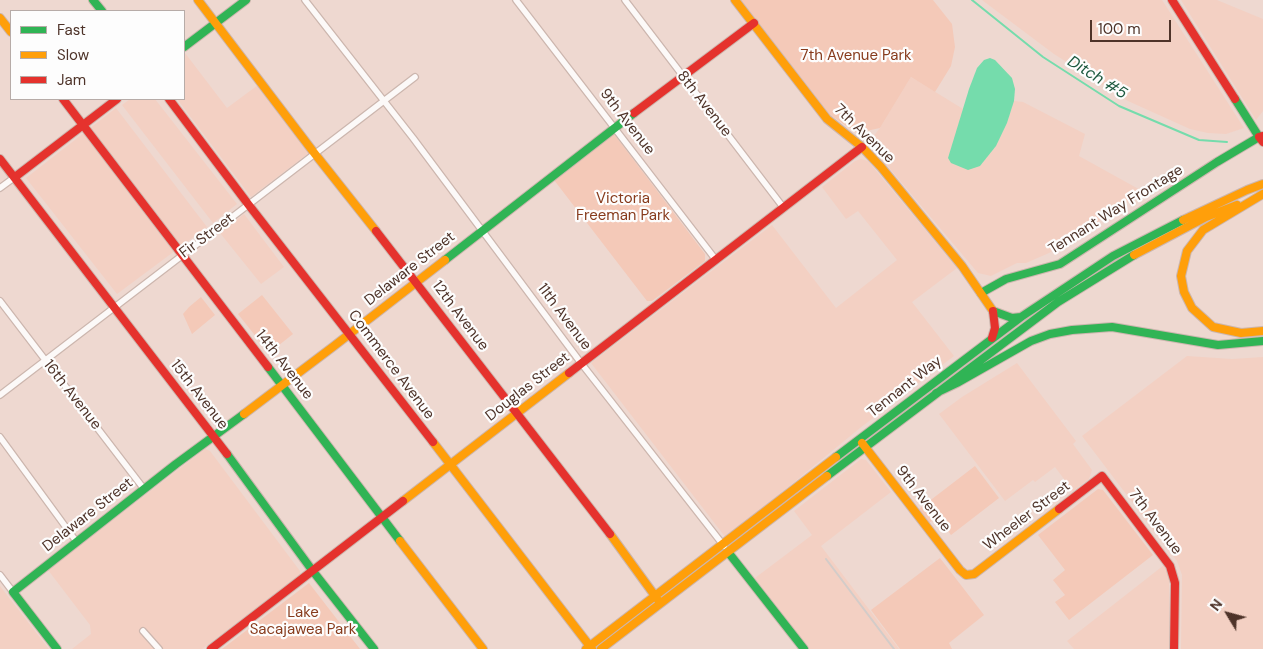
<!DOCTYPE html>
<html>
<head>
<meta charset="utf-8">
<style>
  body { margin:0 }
  #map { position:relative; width:1263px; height:649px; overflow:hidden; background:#eed8d0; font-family:"DM Sans",sans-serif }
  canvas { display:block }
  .legend { position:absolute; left:10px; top:10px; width:175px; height:90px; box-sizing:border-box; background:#fdfdfd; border:1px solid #b7aca8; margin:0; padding:6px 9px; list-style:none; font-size:15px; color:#4e3329 }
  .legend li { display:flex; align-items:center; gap:10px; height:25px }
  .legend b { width:25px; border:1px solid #b7aca8 }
  .north { position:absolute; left:1203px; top:589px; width:50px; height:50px; -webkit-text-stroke:4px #fdfdfd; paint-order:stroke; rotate:307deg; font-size:14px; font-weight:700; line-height:20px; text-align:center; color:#4e3329 }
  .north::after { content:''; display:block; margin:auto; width:18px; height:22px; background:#4e3329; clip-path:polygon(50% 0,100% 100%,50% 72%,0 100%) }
  .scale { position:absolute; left:1090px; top:20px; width:81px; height:22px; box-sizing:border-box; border:2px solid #4e3329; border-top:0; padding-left:6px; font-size:15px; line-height:18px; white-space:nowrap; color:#4e3329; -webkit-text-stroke:4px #fdfdfd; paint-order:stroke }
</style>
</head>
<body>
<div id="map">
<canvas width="1263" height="649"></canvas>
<ul class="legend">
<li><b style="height:6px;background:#30b455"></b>Fast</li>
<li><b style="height:6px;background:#ff9f0a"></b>Slow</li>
<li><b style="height:6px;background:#e5322d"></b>Jam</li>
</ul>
<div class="north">N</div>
<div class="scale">100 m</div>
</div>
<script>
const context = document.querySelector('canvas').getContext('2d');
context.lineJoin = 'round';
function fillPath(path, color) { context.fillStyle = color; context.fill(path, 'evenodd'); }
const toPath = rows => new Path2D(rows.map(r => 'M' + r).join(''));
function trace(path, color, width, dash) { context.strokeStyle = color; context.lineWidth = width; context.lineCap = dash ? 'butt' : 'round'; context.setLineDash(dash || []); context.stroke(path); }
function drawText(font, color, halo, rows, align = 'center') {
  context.font = font + ' "DM Sans",sans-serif'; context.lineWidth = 4.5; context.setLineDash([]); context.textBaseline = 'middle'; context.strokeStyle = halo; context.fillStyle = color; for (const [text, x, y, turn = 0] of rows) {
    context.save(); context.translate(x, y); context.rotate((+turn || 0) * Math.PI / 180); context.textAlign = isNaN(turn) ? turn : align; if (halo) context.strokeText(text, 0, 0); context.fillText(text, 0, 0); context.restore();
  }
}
fillPath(toPath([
  [982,0,1162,0,1244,128,1226,134,1208,133,1190,129,1128,101,1054,54],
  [1181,0,1217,0,1263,19,1263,111,1256,120],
  [185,53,227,108,258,85,309,153,251,197,177,99,184,99,184,54],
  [911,77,963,109,961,119,980,166,996,146,1007,123,1014,101,1023,102,1085,134,1079,156,1144,192,1049,253,1026,263,1017,263,991,276,978,273,868,143,880,128],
  [130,99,155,99,237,204,213,223,122,105],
  [116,108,207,227,117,294,26,178],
  [861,159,868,161,957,268,912,302,954,356,860,428,726,538,591,363,772,225,836,308,897,260,858,211,846,219,822,187,855,161],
  [244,214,284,267,261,284,220,233],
  [1187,356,1232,359,1263,357,1263,649,1181,649,1182,575,1177,561,1082,436],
  [1017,363,1076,441,1073,444,1092,470,1089,479,1073,491,1055,467,1035,482,1033,480,1005,501,939,414,962,397],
  [205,449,210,451,300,571,300,575,202,649,72,649,91,634,90,625,48,570],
  [861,459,866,460,891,492,821,546,899,649,809,649,755,578,812,535,794,511],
  [1164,565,1169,572,1169,649,1074,649,1067,641],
  [0,586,49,649,0,649]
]), '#f3d0c3');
fillPath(toPath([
  [741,0,933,0,952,24,955,47,951,66,935,92,911,77,880,128,857,133,830,115],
  [614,134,705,254,705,261,652,301,647,301,554,180],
  [262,295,293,334,269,353,238,314],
  [201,297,215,315,192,334,183,314,189,307],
  [975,466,999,498,951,535,937,517,929,523,919,509],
  [1098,489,1103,490,1153,555,1069,620,1055,602,1065,595,1053,580,1065,570,1038,535],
  [940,558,984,615,949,643,952,649,900,649,871,610],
  [309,583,360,649,222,649]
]), '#f4c9b8');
fillPath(toPath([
  [990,58,995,60,1012,78,1015,89,1014,101,1007,123,996,146,980,166,968,170,951,163,948,158,969,89,977,68,984,60]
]), '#75dcac');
trace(toPath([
  [972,0,1043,57,1119,106,1199,140,1227,142]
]), '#75dcac', 2);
const street = toPath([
  [305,0,413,138,581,363,724,546],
  [516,0,716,260],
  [625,0,783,207],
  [0,188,15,177],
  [0,301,144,489],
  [0,395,415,77],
  [0,437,76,541],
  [0,575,13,592],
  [143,631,159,649]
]);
const fast = toPath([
  [93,0,102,11],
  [184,47,246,0],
  [445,260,634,113],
  [981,293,1006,279,1060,264,1217,162,1259,137,1235,99],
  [993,311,1012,318,1021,317],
  [268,367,400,541],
  [936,393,957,383,1031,341,1050,334,1072,330,1112,327,1218,345,1263,341],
  [227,454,312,570,374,649],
  [836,457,1021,317,1113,256,1183,220],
  [827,476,1058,302,1134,255],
  [728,552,804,649],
  [57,649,13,592,176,464,244,414]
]);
const slow = toPath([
  [198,0,315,154,376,231],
  [735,0,827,119,862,147,881,167,962,266,993,311],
  [0,18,11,32],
  [1247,190,1263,184],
  [1263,194,1203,230,1187,251,1181,276,1184,292,1192,308,1213,327,1241,333,1263,331],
  [1183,220,1247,190],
  [1134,255,1206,217,1237,205],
  [244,414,334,346,445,260],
  [433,442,592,649],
  [862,443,960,570,966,575,974,574,1059,509],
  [403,501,569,373],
  [610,534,658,600],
  [400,541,483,649],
  [586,649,836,457],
  [601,649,827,476]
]);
const jam = toPath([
  [1172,0,1235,99],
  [63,99,268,367],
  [169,99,248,204,433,442],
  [634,113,754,23],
  [1263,136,1259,137,1263,142],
  [0,159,227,454],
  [15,177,117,99],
  [376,231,610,534],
  [992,338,995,328,993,311],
  [569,373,862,147],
  [1059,509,1102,476,1170,566,1175,583,1174,649],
  [211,649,403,501]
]);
trace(street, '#ccb6ae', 8);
trace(fast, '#ccb6ae', 10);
trace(slow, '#ccb6ae', 10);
trace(jam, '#ccb6ae', 10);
trace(street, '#fcf9f8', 5.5);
trace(fast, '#30b455', 8);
trace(slow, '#ff9f0a', 8);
trace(jam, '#e5322d', 8);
trace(toPath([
  [826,559,894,649]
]), '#d3ccc9', 2);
drawText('15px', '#873b1c', '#fdfdfd', [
  ["7th Avenue Park",856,56],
  ["Victoria",623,199],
  ["Freeman Park",623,216],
  ["Lake",303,613],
  ["Sacajawea Park",303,630]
]);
drawText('15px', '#4e3329', '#fdfdfd', [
  ["8th Avenue",704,104,52],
  ["9th Avenue",627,122,52],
  ["7th Avenue",864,134,44],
  ["Tennant Way Frontage",1116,210,-32],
  ["Fir Street",207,236,-37],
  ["Delaware Street",410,269,-38],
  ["12th Avenue",460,316,53],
  ["11th Avenue",564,317,53],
  ["14th Avenue",284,365,52],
  ["Commerce Avenue",391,365,53],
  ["Douglas Street",528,387,-38],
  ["Tennant Way",905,387,-38],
  ["16th Avenue",72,395,52],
  ["15th Avenue",199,395,52],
  ["9th Avenue",923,499,52],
  ["Delaware Street",88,515,-38],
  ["Wheeler Street",1027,516,-37],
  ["7th Avenue",1155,522,53]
]);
drawText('italic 16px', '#1c583e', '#fdfdfd', [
  ["Ditch #5",1097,78,32]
]);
</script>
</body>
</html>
